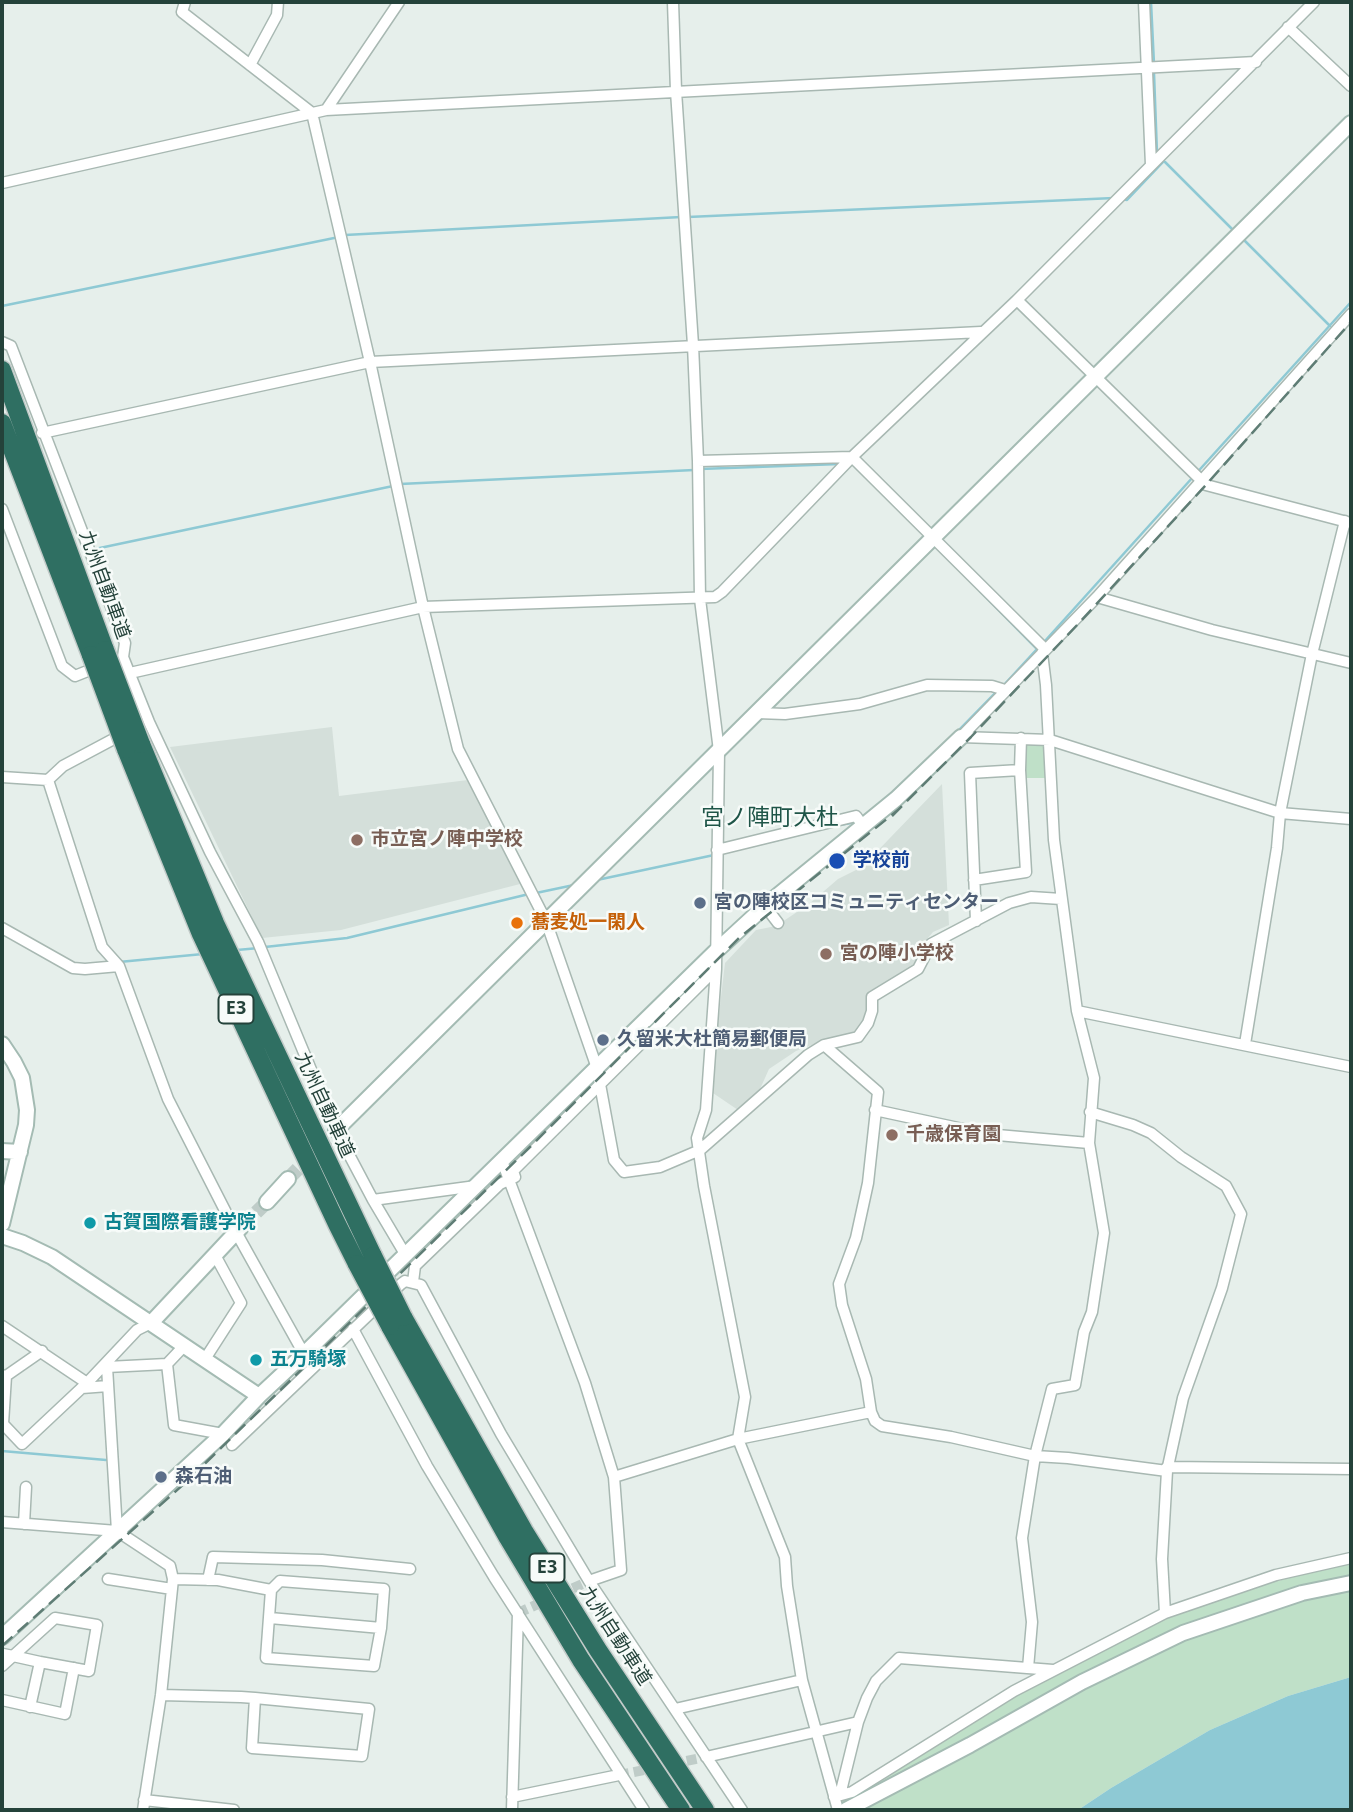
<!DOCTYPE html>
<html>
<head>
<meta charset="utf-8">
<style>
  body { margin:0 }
  #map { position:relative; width:1353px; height:1812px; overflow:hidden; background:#e6efeb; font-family:"Noto Sans",sans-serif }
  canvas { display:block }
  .frame { position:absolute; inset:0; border:4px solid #24423a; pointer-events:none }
</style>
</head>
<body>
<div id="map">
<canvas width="1353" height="1812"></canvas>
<div class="frame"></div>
</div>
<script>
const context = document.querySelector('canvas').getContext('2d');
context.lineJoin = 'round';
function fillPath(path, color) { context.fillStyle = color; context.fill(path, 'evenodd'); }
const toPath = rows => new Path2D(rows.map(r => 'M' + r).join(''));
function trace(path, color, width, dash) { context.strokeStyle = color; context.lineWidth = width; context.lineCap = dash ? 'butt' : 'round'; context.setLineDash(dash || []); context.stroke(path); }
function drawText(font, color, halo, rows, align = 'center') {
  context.font = font + ' "Noto Sans","Noto Sans JP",sans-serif'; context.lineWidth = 5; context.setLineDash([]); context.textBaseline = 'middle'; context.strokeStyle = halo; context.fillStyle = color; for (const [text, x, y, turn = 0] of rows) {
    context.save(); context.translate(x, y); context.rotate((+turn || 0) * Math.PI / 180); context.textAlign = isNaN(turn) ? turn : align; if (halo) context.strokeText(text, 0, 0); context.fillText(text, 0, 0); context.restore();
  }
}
fillPath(toPath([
  [332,727,339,796,468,780,520,884,341,930,262,938,170,747],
  [942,784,949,925,933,932,921,946,915,964,867,995,867,1012,862,1027,856,1034,825,1040,796,1051,769,1069,756,1098,738,1110,710,1091,725,963,756,930,776,926,809,904,838,879,862,867]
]), '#d4dfda');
fillPath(toPath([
  [1025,743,1046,745,1046,778,1025,778],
  [1351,1564,1351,1578,1254,1601,1131,1649,956,1747,845,1804,839,1800,1002,1701,1126,1634,1247,1589,1335,1566],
  [1351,1590,1351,1677,1288,1696,1210,1730,1111,1788,1078,1810,857,1810,1134,1661,1261,1611]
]), '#bfe0c8');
fillPath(toPath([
  [1351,1677,1351,1810,1078,1810,1111,1788,1210,1730,1288,1696]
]), '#8ec9d4');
trace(toPath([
  [1151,2,1154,64],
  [1154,73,1157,153],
  [1165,162,1234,231],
  [1121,199,1127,200,1164,161],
  [688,217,1114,198],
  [345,235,681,217],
  [1244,240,1330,326],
  [2,306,339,237],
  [700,469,840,464],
  [400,484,694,470],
  [95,549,393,486],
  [980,591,1037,649,1002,687],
  [1044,642,1351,302],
  [955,734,997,691],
  [833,826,857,822],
  [751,846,782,839],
  [597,880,714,855],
  [536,893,574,885],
  [265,947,347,938,529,894],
  [237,950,259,948],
  [119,962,203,954],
  [2,1451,106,1460]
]), '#8ec9d4', 2.5);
trace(toPath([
  [518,1613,589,1581],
  [672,1764,706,1757],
  [619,1775,654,1768]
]), '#bfccc8', 10, [10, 5]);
trace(toPath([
  [288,1179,336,1130],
  [241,1227,267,1202]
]), '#bfccc8', 14, [14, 7]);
const street = toPath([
  [185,2,182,12,312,113,370,362,423,607,458,749,546,921,597,1068,614,1160,624,1172,660,1167,700,1150,808,1055,824,1045,858,1037,868,1023,872,1011,872,997,918,969,931,944,1009,903,1031,897,1061,899],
  [1144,2,1151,165],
  [1288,27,1351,86],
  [250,65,277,15,278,2],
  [326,110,399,2],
  [2,183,326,110,1256,62],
  [1017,300,1206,485,1351,523],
  [2,342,11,346,125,643,123,657,149,722,210,852,258,942,336,1130,373,1200,405,1254],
  [42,433,370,362,981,332],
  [698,461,852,457,1045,649],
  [2,509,62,666,75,676,100,666],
  [1097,597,1212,630,1351,663],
  [130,673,423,607,715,597,722,592,852,457,1017,300,1314,2],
  [757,713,785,714,860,704,927,685,992,686,1005,690],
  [961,737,1097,597,1351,314],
  [961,737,1050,740,1280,813,1351,819],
  [2,777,48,780,63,766,123,734],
  [48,780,102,947,119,966,168,1099,236,1232,304,1354],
  [717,850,856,816,864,827],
  [974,880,1026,872,1020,770,1021,738],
  [765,906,778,923],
  [976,921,970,773,1020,770],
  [2,928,73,968,85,969,119,966],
  [1077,1011,1351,1067],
  [1245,1044,1277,848,1280,813,1312,654,1345,521],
  [824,1045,878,1092,868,1183,856,1238,839,1284,842,1305,866,1379,871,1412,875,1421,882,1426,951,1437,1035,1456,1068,1458,1167,1471],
  [875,1110,986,1134,1089,1143],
  [1090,1112,1133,1125,1151,1133,1181,1157,1226,1186,1241,1214,1222,1288,1183,1398,1167,1471,1162,1559,1165,1613],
  [502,1161,585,1383,614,1477,621,1570,589,1581],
  [373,1200,476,1186],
  [413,1282,415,1266,500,1184,515,1177,513,1171,716,969],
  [2,1326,87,1383],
  [353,1329,427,1466,494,1577,644,1810],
  [185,1345,167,1364,174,1425,223,1434],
  [205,1359,241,1303,215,1255],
  [107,1362,107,1367,167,1364],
  [107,1367,117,1531],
  [2,1375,6,1376,42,1351],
  [6,1376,3,1424,22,1444,87,1383,137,1330,151,1323],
  [82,1388,108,1386],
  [232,1445,401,1284,405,1281,421,1285,501,1434,589,1581,742,1810],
  [1167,1467,1351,1469],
  [614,1477,738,1439,745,1397,704,1186,697,1138,706,1110,716,969,719,751,700,599,698,461,693,345,676,91,673,2],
  [2,1522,117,1531,170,1566,173,1579,161,1695,143,1810],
  [24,1524,26,1487],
  [108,1579,172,1589],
  [173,1579,218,1580,271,1590],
  [208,1580,213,1557,322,1560,410,1569],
  [280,1581,384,1589,381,1628,374,1666,266,1658,271,1590,280,1581],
  [270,1618,381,1628],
  [2,1654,3,1654,13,1656,40,1662,89,1671,97,1625,55,1618,13,1656,2,1666],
  [1028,1668,1032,1622,1022,1538,1035,1456,1052,1389,1075,1385,1084,1332,1092,1312,1104,1233,1089,1143,1094,1078,1077,1011,1054,840,1046,685,1042,653],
  [161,1695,241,1697,255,1698,369,1709,362,1756,252,1748,255,1698],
  [2,1700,65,1714,74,1668],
  [30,1707,40,1662],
  [675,1709,802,1680],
  [706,1757,858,1722],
  [840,1795,858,1722,867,1698,876,1681,899,1658,1053,1670],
  [512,1797,619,1775],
  [834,1797,852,1792,1014,1691,1165,1613,1276,1575,1351,1558],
  [144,1800,234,1810],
  [512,1810,518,1613],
  [838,1810,802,1680,787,1586,785,1557,738,1439,871,1412]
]);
const secondary = toPath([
  [2,1044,14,1062,22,1078,27,1110,26,1125,2,1224],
  [336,1130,1351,123],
  [2,1151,20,1152],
  [267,1202,288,1179],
  [2,1236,23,1243,52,1257,259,1396],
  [151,1323,241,1227],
  [2,1637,223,1434,259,1396,304,1354,715,952,765,906,896,799,961,737],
  [846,1810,970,1745,1082,1682,1183,1633,1302,1593,1351,1583]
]);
const highway = toPath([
  [2,370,105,650],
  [2,423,91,655],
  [141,744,215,923,373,1256],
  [126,749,201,934,337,1224,357,1264],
  [403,1317,524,1531,598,1650,705,1810],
  [390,1326,508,1538,581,1660,681,1810]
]);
trace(street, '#a8b8b2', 13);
trace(secondary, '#a4bbb3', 18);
trace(highway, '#c2cac8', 21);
trace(street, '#fff', 10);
trace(secondary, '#fff', 14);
trace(highway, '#2f6f62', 18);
trace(toPath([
  [892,816,971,737,1079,623,1206,485,1351,322],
  [2,1646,185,1483,530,1147,739,938,898,810]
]), '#5f7d75', 2.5, [14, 7]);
const highwayBridge = toPath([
  [105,650,141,744],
  [91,655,126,749],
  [373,1256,403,1317],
  [357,1264,390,1326]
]);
trace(highwayBridge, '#c2cac8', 21, []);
trace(highwayBridge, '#2f6f62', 18);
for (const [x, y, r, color] of [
  [357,840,7,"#8d6e63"],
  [837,861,9,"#1a4fb4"],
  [700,903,7,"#5c6f8a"],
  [517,923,7,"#e8710a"],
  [826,954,7,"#8d6e63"],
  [603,1040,7,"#5c6f8a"],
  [892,1135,7,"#8d6e63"],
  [90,1223,7,"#0f9aa8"],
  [256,1360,7,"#0f9aa8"],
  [161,1477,7,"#5c6f8a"]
]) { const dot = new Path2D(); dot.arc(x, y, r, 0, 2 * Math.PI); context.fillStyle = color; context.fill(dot); trace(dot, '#f7fbf9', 2.5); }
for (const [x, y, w] of [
  [236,1009,35],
  [547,1568,35]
]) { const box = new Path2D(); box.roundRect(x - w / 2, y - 14.5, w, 29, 5); context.fillStyle = '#f7fbf9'; context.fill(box); trace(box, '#24423a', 2); }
drawText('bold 18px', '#24423a', null, [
  ["E3",236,1009],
  ["E3",547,1568]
]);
drawText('19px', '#24423a', '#f7fbf9', [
  ["九州自動車道",104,585,70],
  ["九州自動車道",324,1105,65],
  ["九州自動車道",615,1636,57]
]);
drawText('bold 19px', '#785e54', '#f7fbf9', [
  ["市立宮ノ陣中学校",371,840],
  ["宮の陣小学校",840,954],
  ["千歳保育園",906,1135]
], 'left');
drawText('bold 19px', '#164399', '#f7fbf9', [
  ["学校前",853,861]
], 'left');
drawText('bold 19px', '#4e5e75', '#f7fbf9', [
  ["宮の陣校区コミュニティセンター",714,903],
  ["久留米大杜簡易郵便局",617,1040],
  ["森石油",175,1477]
], 'left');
drawText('bold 19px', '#c56008', '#f7fbf9', [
  ["蕎麦処一閑人",531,923]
], 'left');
drawText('bold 19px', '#0d838f', '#f7fbf9', [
  ["古賀国際看護学院",104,1223],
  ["五万騎塚",270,1360]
], 'left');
drawText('23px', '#1f5548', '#f7fbf9', [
  ["宮ノ陣町大杜",770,818]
]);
</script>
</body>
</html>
